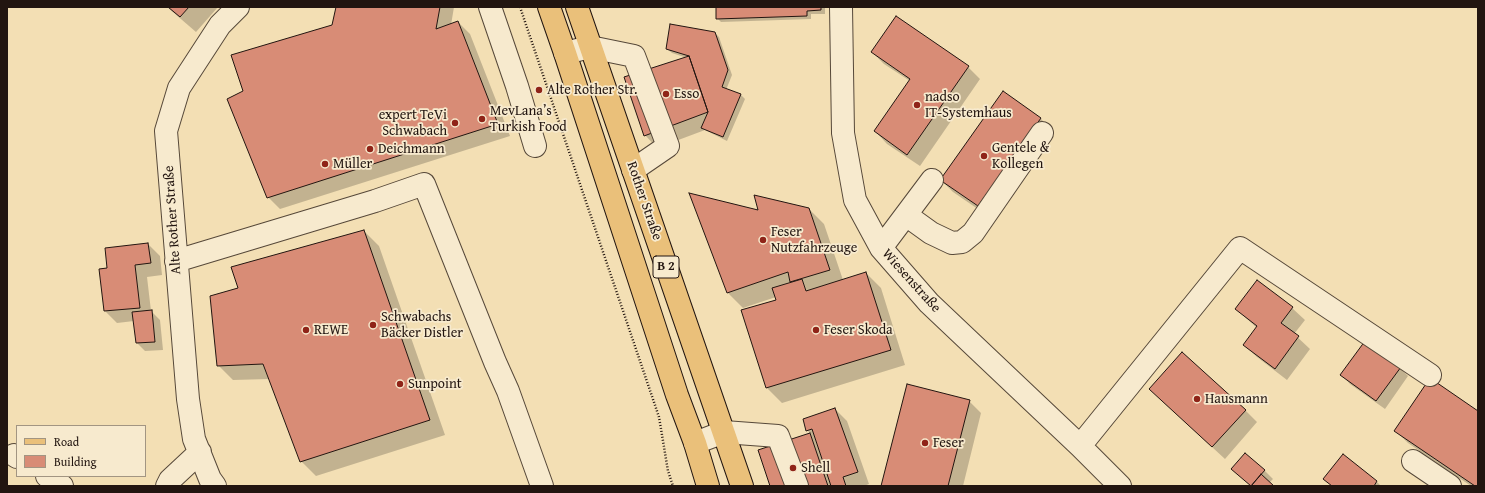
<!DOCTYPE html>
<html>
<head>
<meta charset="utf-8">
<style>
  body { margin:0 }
  #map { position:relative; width:1485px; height:493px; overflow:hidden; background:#f3dfb4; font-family:"Gentium Book Plus",serif }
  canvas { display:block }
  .frame { position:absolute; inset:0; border:8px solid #221510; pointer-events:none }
  .legend { position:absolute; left:16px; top:425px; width:130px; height:52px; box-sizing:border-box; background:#f7eace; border:1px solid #a29582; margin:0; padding:5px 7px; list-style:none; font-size:12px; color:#221510 }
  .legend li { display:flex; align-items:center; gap:8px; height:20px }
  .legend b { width:20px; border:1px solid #a29582 }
</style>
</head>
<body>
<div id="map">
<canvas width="1485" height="493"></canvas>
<div class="frame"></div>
<ul class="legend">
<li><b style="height:5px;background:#eac07a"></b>Road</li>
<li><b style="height:11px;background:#d88c76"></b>Building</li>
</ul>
</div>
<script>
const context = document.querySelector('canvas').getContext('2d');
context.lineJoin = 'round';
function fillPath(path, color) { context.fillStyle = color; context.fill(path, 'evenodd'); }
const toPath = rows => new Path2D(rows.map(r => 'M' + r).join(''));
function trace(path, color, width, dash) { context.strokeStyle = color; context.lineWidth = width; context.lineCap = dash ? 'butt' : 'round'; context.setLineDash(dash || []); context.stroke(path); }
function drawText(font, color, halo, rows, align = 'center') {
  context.font = font + ' "Gentium Book Plus",serif'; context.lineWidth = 3.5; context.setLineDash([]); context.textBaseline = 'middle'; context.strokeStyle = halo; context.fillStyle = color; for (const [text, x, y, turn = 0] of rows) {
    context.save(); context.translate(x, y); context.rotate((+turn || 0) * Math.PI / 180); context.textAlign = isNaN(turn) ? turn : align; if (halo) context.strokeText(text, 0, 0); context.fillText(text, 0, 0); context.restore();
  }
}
fillPath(toPath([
  [167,7,218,7,196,32],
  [337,7,454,7,451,25,458,22,470,34,510,136,280,209,268,197,244,91,333,26],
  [717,7,825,7,825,14,811,14,811,19,721,22,717,18],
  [715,33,719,37,732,75,726,90,741,95,745,99,727,141,705,130,657,148,645,135,687,58,672,53,667,49],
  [872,52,968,67,980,79,920,166,887,144,875,131,910,81,884,64],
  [1040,118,1053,131,991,218,953,192,941,180],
  [809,209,824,224,843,280,866,273,881,288,905,365,782,403,767,388,777,300,776,297,743,308,728,293,760,211],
  [364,231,379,246,445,435,316,476,301,461,269,379,233,380,218,365],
  [148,244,160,256,162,275,147,277,151,311,160,320,163,350,145,351,137,343,134,321,117,323,105,311,108,269],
  [1257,282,1292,308,1305,320,1294,334,1310,349,1287,380,1257,357,1244,345,1257,328,1236,309],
  [1400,368,1408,376,1385,409,1350,384,1342,375],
  [969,401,981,413,963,486,882,486],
  [1162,401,1245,410,1257,422,1225,459],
  [835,409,847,421,869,484,864,486,771,486,760,451,811,434,807,430],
  [1478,412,1478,486,1471,486,1408,443,1396,431],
  [1343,456,1377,482,1381,486,1332,486],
  [1232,469,1264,470,1273,479,1269,483,1272,486,1251,486]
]), '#0003');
const building = toPath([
  [168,7,189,7,180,17,168,7],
  [336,7,440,7,436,29,458,21,498,124,267,198,227,99,243,91,231,55,332,25,336,7],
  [716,7,821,7,821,10,807,11,807,16,716,19,716,7],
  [896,16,969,66,907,155,874,131,910,79,871,52,896,16],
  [670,24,715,32,728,70,722,87,741,94,723,137,701,128,708,112,689,56,666,49,670,24],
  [689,56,708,112,644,136,624,77,689,56],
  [1003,91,1041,118,978,206,940,180,1003,91],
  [689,193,758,210,754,195,809,208,830,270,790,282,788,272,727,293,689,193],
  [364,230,430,420,300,462,263,364,217,366,210,296,238,288,231,267,364,230],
  [148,243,151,263,135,265,140,308,104,311,99,269,107,268,105,248,148,243],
  [866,272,891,350,766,388,741,310,776,300,772,288,802,279,806,291,866,272],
  [1257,280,1293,307,1281,323,1299,336,1275,369,1243,345,1257,326,1235,309,1257,280],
  [152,310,155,342,136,343,132,312,152,310],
  [1365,341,1401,367,1376,401,1340,375,1365,341],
  [1182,352,1246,410,1212,447,1149,389,1182,352],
  [1430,378,1478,411,1478,486,1475,486,1394,431,1430,378],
  [907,384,970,400,948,486,881,486,907,384],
  [835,408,858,472,843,477,846,486,831,486,812,429,806,431,803,419,835,408],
  [810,433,828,486,770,486,758,450,810,433],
  [1245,453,1265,470,1251,486,1231,469,1245,453],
  [1343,454,1377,481,1374,486,1332,486,1323,479,1343,454],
  [1261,474,1274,486,1251,486,1261,474]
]);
fillPath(building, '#d88c76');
trace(building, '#221510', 1);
const minor = toPath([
  [490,7,517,86,535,146],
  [841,7,843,133,855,200,881,248,929,303,1080,446,1120,486],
  [565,53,590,47,634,56,668,146,633,170],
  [906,215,931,233,952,243,962,242,973,233,1042,133],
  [881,248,932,180],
  [176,261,375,201,424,184,495,362,508,391,542,486],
  [695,443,724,432,778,436,797,486],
  [1080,446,1240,248,1430,375],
  [14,455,17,457],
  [1413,461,1450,486],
  [47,476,62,486],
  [167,486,170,480,200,452],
  [215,486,210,479,194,439,188,399,166,131,179,88,220,25,238,7]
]);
const major = toPath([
  [549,7,565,53,677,395,695,443,708,486],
  [577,7,742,486]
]);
trace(minor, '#564839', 24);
trace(major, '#221510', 24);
trace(toPath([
  [520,7,659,417,668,471,673,486]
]), '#221510', 2.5, [1, 2]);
trace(minor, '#f7eace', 22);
trace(major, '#eac07a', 22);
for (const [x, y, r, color] of [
  [539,90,4,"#8f2418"],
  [666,94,4,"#8f2418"],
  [917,105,4,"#8f2418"],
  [482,119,4,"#8f2418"],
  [455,123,4,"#8f2418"],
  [370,149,4,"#8f2418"],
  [984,156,4,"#8f2418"],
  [325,164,4,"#8f2418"],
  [763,240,4,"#8f2418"],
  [373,325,4,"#8f2418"],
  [306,330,4,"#8f2418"],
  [816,330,4,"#8f2418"],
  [400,384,4,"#8f2418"],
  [1197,399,4,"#8f2418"],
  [925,443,4,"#8f2418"],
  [793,468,4,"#8f2418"]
]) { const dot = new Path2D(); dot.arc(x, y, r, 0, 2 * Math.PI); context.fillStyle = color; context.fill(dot); trace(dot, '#f7eace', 1.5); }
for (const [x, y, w] of [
  [666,267,26]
]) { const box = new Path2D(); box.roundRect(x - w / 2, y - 11, w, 22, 3); context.fillStyle = '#f7eace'; context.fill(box); trace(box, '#221510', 1); }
drawText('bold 13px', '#221510', null, [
  ["B 2",666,267]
]);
drawText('14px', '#221510', '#f7eace', [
  ["Alte Rother Str.",547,90],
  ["Esso",674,94],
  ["nadso",925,97],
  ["IT-Systemhaus",925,113],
  ["MevLana’s",490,111],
  ["Turkish Food",490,127],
  ["expert TeVi",447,115,"right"],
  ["Schwabach",447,131,"right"],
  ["Gentele &",992,148],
  ["Kollegen",992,164],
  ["Deichmann",378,149],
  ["Müller",333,164],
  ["Feser",771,232],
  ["Nutzfahrzeuge",771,248],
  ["Schwabachs",381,317],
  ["Bäcker Distler",381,333],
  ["REWE",314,330],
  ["Feser Skoda",824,330],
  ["Sunpoint",408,384],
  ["Hausmann",1205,399],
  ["Feser",933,443],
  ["Shell",801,468]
], 'left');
drawText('14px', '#221510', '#f7eace', [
  ["Rother Straße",644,201,71],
  ["Alte Rother Straße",173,220,-94],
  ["Wiesenstraße",911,281,48]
]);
</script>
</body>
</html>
